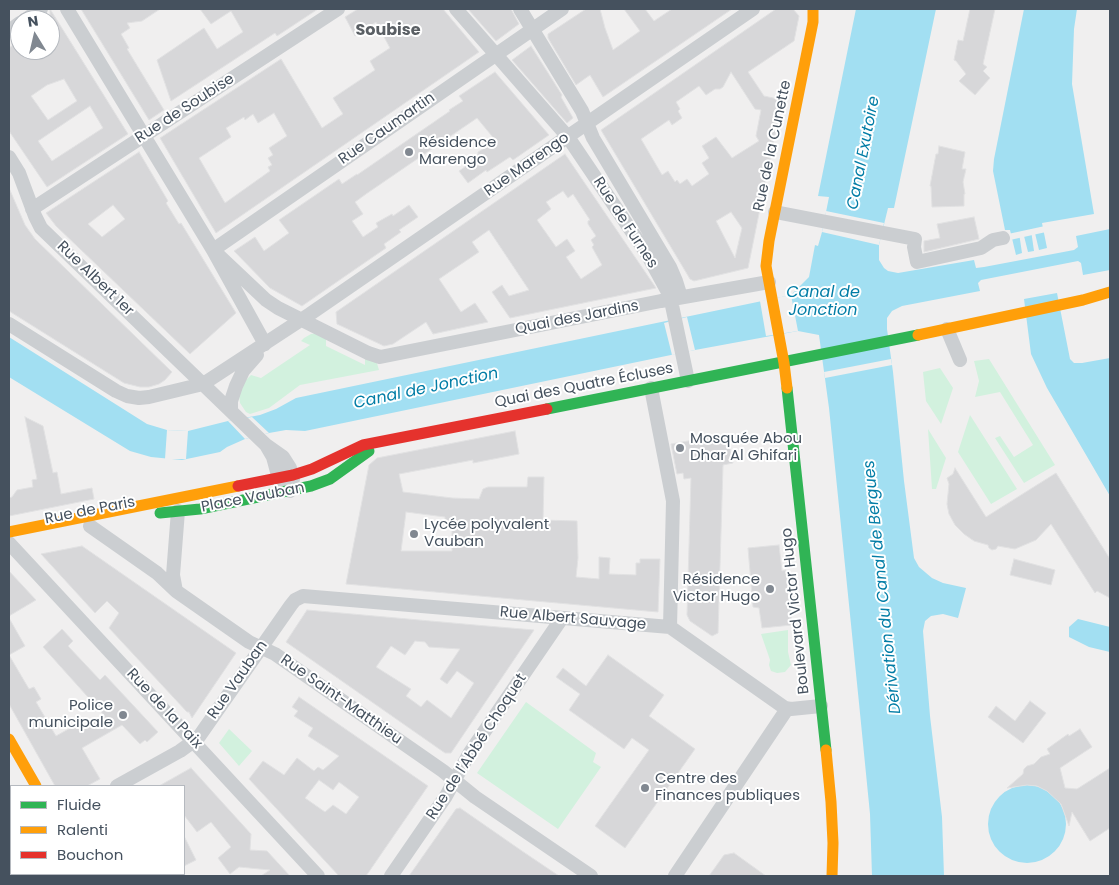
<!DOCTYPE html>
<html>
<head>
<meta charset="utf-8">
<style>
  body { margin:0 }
  #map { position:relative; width:1119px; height:885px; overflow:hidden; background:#f0efef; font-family:Poppins,sans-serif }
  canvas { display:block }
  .frame { position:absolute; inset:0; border:10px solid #45515e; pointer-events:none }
  .legend { position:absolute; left:10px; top:785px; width:175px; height:90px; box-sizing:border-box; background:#fff; border:1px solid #b5b9bf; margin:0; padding:6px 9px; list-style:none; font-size:15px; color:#45515e }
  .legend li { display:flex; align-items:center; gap:10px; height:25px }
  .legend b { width:25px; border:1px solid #b5b9bf }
  .north { position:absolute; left:10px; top:10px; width:50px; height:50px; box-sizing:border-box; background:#fff; border:1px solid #b5b9bf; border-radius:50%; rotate:351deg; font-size:14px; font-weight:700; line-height:20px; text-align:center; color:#45515e }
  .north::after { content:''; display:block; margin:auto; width:18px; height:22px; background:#818891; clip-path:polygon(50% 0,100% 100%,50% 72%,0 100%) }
</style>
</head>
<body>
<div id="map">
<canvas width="1119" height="885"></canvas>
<div class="frame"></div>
<ul class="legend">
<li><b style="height:6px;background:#30b455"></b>Fluide</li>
<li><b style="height:6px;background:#ff9f0a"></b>Ralenti</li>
<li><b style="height:6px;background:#e5322d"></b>Bouchon</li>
</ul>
<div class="north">N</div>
</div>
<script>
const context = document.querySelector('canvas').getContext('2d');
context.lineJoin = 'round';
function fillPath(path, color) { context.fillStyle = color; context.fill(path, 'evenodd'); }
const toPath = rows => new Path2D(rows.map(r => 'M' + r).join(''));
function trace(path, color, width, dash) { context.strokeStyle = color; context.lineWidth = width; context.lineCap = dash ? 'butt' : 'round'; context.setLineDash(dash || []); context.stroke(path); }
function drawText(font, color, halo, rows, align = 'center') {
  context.font = font + ' Poppins,sans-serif'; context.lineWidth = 4; context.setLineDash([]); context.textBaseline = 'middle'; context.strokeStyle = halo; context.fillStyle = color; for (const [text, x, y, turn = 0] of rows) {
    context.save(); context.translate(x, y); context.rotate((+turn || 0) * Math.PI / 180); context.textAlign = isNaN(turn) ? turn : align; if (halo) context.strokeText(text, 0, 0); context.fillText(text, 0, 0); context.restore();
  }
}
fillPath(toPath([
  [317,333,326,336,326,346,365,365,365,355,376,360,379,370,300,385,269,408,250,414,246,412,240,403,239,395,245,381,251,375,261,378,310,345,301,341,304,338,311,334],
  [989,359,1055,465,1024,483,995,438,1000,436,1014,457,1033,445,1000,392,975,397,979,381,974,361],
  [940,368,953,388,941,424,926,401,923,372],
  [970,415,1017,489,991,504,958,452],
  [928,429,946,458,936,489,932,489],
  [788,630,788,652,791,665,785,672,777,673,771,671,769,665,770,660,768,654,761,634],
  [526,702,596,753,593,762,601,767,558,829,477,773],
  [229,729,252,751,239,766,219,743]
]), '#d2f1de');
fillPath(toPath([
  [856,9,936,9,894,208,888,208,879,245,879,260,884,268,888,271,898,273,974,260,976,268,984,267,1074,250,1078,247,1076,236,1110,229,1110,270,1083,275,1081,263,1078,261,981,280,978,283,980,291,902,306,892,311,887,318,887,329,893,372,904,481,914,558,919,567,932,578,943,583,966,588,958,618,943,614,931,616,925,621,923,631,930,716,942,817,944,876,872,876,870,814,859,703,829,408,819,335,798,331,695,350,305,431,286,430,269,433,245,439,227,447,220,452,182,460,151,457,130,451,9,377,9,337,147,424,167,430,188,431,228,421,260,415,276,409,296,398,791,295,809,277,815,245,818,246,822,232,829,197,818,196],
  [1024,9,1077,9,1074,29,1072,84,1094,214,1042,223,1047,248,1039,250,1034,229,1031,230,1034,251,1028,252,1023,232,1019,233,1022,253,1016,255,1010,230,1005,230,993,171,994,159],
  [1057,293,1070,359,1074,363,1082,363,1110,358,1110,496,1047,388,1031,354,1024,299],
  [1078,619,1110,627,1110,652,1089,647,1069,637,1069,627],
  '988 824a39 39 0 1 1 78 0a39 39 0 1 1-78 0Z'
]), '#a2dff2');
fillPath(toPath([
  [826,211,884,223,879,245,822,232],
  [1045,226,1046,232,1010,240,1008,234],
  [791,295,798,331,766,336,760,301],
  [687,317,695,350,672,355,664,323],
  [891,359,892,365,825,378,824,372],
  [252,417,269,433,245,439,228,421],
  [167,430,188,431,186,459,165,459]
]), '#f0efef');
const building = toPath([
  [50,9,128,134,47,187,9,131,9,48,20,40,20,50,50,50,50,9],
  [64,79,77,101,48,120,31,96,47,85,64,79],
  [90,106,103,128,52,161,38,141,90,106],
  [81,9,160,9,142,21,127,23,130,28,121,34,129,48,127,49,164,110,149,120,81,9],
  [200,9,318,9,277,36,275,33,171,101,157,60,204,28,217,49,243,32,231,11,211,24,200,9],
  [358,9,443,9,479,52,216,233,160,138,281,59,322,128,343,114,333,98,375,70,370,61,390,48,376,22,355,36,345,17,358,9],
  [274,113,287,136,269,148,273,155,268,158,272,165,268,167,270,171,225,203,199,158,231,137,226,128,244,117,245,120,253,114,258,123,274,113],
  [468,9,511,9,519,24,496,41,468,9],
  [586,9,600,9,605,28,613,50,640,31,624,9,645,9,654,21,672,9,732,9,603,97,590,75,576,85,548,38,548,34,586,9],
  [776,9,793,9,799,16,794,41,748,72,764,96,782,100,748,268,694,281,690,279,601,130,776,9],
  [731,72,755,109,761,110,756,136,759,141,732,158,716,137,702,146,709,158,702,163,709,174,692,186,687,179,680,184,677,180,675,182,668,171,662,175,641,139,669,120,672,125,682,118,678,111,680,109,676,102,699,86,706,95,715,89,720,89,723,87,731,72],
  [731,212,742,228,735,258,716,221,731,212],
  [970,9,995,9,983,64,987,67,983,71,990,78,975,95,959,81,966,74,956,61,954,60,958,40,963,41,970,9],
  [531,46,562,95,561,97,573,118,567,123,512,60,531,46],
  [495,72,549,135,513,160,510,157,487,172,486,170,468,183,459,171,475,160,473,157,478,154,478,152,496,141,477,118,366,194,355,202,363,214,352,221,363,237,378,227,376,223,392,214,393,216,409,205,418,217,399,230,401,232,384,244,386,248,354,270,302,306,270,288,234,251,255,237,264,251,289,233,279,220,339,179,342,184,357,174,357,175,450,111,449,110,463,101,459,96,495,72],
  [939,146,965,152,962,169,966,169,963,182,965,194,964,194,964,206,932,207,931,186,930,186,936,154,938,154,939,146],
  [139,152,168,201,166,203,179,224,181,223,236,313,190,354,56,226,46,213,139,152],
  [113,205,125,219,102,237,88,224,113,205],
  [565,154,656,288,510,318,492,292,502,285,509,296,529,290,489,230,472,242,479,252,439,279,461,312,475,303,488,322,433,334,426,322,393,344,384,346,337,324,336,312,565,154],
  [563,191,568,198,573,194,590,220,588,221,588,224,596,236,591,240,594,245,592,247,602,265,581,279,566,257,575,251,567,239,556,247,537,220,551,209,546,202,563,191],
  [9,188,25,225,35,239,172,372,165,380,159,384,149,387,140,387,124,383,9,311,9,188],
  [974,217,979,239,924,252,924,241,940,238,937,224,974,217],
  [25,417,43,426,53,473,57,472,61,494,92,488,94,499,9,516,9,498,12,497,17,490,33,487,32,480,37,479,25,417],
  [515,431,519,454,473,463,473,460,399,474,403,492,452,498,479,499,483,489,488,487,527,487,528,477,544,477,543,520,577,521,578,558,576,577,599,579,599,557,610,558,609,574,636,575,636,563,640,563,640,559,660,559,658,612,346,584,369,465,377,458,515,431],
  [406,512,445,517,445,521,452,522,452,551,401,551,406,512],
  [727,434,733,463,723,465,718,633,712,636,690,621,687,615,691,478,684,479,683,473,677,474,671,444,727,434],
  [955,468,986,517,1056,473,1110,559,1110,598,1097,591,1095,593,1051,524,1036,540,1015,549,998,546,996,549,992,550,989,548,988,545,974,541,964,534,955,525,949,514,947,504,949,484,947,478,953,474,955,468],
  [779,545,782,571,786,570,792,625,762,628,759,608,753,607,748,548,779,545],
  [82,546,236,653,192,718,189,712,187,712,109,628,119,613,107,601,95,613,41,554,82,546],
  [1014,559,1055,570,1051,585,1010,575,1014,559],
  [9,571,36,600,9,616,9,571],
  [307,610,475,625,534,630,451,753,445,753,286,642,307,610],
  [415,641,425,642,429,647,460,649,440,679,447,684,457,671,474,683,451,718,427,700,421,707,406,696,411,689,376,667,391,646,405,655,415,641],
  [9,618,25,646,9,655,29,689,34,687,41,699,36,702,56,736,81,722,84,727,104,715,43,647,62,629,73,641,68,646,100,680,105,675,158,732,147,742,145,740,140,744,122,725,82,748,100,779,87,786,55,786,9,704,9,618],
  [608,655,664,695,649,716,695,749,625,848,595,826,649,750,632,738,624,749,569,710,580,694,556,677,563,668,586,686,608,655],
  [299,697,428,786,366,876,339,876,249,779,263,761,284,775,297,758,314,771,318,767,323,770,339,756,308,736,313,728,294,716,298,711,292,707,299,697],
  [319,780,333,790,339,782,359,797,346,814,333,805,325,812,305,798,319,780],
  [1030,701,1046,713,1023,743,988,717,996,706,1015,721,1030,701],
  [1080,729,1092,747,1060,768,1065,788,1077,789,1110,768,1110,828,1090,841,1072,812,1069,826,1061,804,1047,791,1037,786,1027,785,1007,788,1023,774,1024,769,1027,766,1034,764,1041,757,1050,754,1047,749,1068,734,1069,736,1080,729],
  [191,768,251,834,250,850,267,851,290,876,261,876,270,870,239,867,230,874,218,858,231,847,211,822,197,832,184,815,184,786,159,786,191,768],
  [460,808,522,851,559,876,409,876,456,809,460,808],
  [184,836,196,860,184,866,184,836],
  [734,853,766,876,709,876,724,855,734,853]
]);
fillPath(building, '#d7d7d9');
trace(building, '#e1e1e2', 1);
trace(toPath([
  [67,9,213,250,265,344],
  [456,9,568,137,647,254,670,296,688,381],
  [520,9,582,111,593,138,670,267,676,281,681,297],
  [25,20,41,9],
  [9,31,20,23],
  [9,157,19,173,35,216,41,228,266,445,273,457,280,483,284,488,290,491,293,479,290,468,283,457,266,445],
  [32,209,338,9],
  [775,212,915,239,914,247,917,262,981,248,993,240,1003,238],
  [213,250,266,300,278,308,368,353,380,357,661,301,769,282],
  [213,250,562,9],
  [9,324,116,391,127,396,139,398,149,397,203,384,310,314,753,9],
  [947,329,960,360],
  [651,388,673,501,670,627],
  [231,411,231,401,236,386,243,371,257,355],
  [90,526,157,573,176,591,249,642,275,654,443,771,475,797,591,876],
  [9,543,318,876],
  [176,591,173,575,178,511],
  [117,786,180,751,198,738,291,605,295,600,303,596,670,627,785,708,791,709,821,706],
  [9,846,11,845],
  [391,876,446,796,469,754,562,618],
  [675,876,787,709]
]), '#cbced1', 14);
trace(toPath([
  [787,388,826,750],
  [547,409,918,335],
  [160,513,200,509,311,486,330,479,369,451],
  [85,874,87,876]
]), '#30b455', 11);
trace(toPath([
  [918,335,1083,300,1110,292],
  [787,388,784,363,766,266,769,241,813,22,813,9],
  [9,532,238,486],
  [9,739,36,786],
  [826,750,831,802,833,843,832,876]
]), '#ff9f0a', 11);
trace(toPath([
  [238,486,293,475,312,469,363,445,547,409]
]), '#e5322d', 11);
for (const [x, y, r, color] of [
  [409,152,5,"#818891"],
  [680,448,5,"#818891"],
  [414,534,5,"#818891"],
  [770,589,5,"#818891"],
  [123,715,5,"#818891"],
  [645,788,5,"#818891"]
]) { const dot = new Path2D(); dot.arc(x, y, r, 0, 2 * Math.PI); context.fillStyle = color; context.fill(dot); trace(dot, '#fff', 2); }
drawText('15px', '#45515e', '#fff', [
  ["Rue de Soubise",185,109,-33],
  ["Rue Caumartin",387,129,-35],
  ["Rue de la Cunette",773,146,-78],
  ["Rue Marengo",527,165,-35],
  ["Rue de Furnes",625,223,57],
  ["Rue Albert 1er",95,279,44],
  ["Quai des Jardins",577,318,-11],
  ["Quai des Quatre Écluses",584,386,-11],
  ["Place Vauban",253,498,-11],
  ["Rue de Paris",90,511,-11],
  ["Boulevard Victor Hugo",796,611,-96],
  ["Rue Albert Sauvage",573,619,5],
  ["Rue Vauban",238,680,-55],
  ["Rue Saint-Matthieu",341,700,35],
  ["Rue de la Paix",164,709,47],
  ["Rue de l'Abbé Choquet",477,747,-57]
]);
drawText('15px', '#45515e', '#fff', [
  ["Résidence",419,143],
  ["Marengo",419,160],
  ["Mosquée Abou",690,439],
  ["Dhar Al Ghifari",690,456],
  ["Lycée polyvalent",424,525],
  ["Vauban",424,542],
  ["Résidence",760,580,"right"],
  ["Victor Hugo",760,597,"right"],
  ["Police",113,706,"right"],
  ["municipale",113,723,"right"],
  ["Centre des",655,779],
  ["Finances publiques",655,796]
], 'left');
drawText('bold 16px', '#5a5f64', '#fff', [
  ["Soubise",388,31]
]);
drawText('italic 16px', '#027da6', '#fff', [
  ["Canal Exutoire",864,153,-79],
  ["Canal de",823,293],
  ["Jonction",823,311],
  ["Canal de Jonction",426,389,-12],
  ["Dérivation du Canal de Bergues",883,587,-96]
]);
</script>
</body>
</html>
